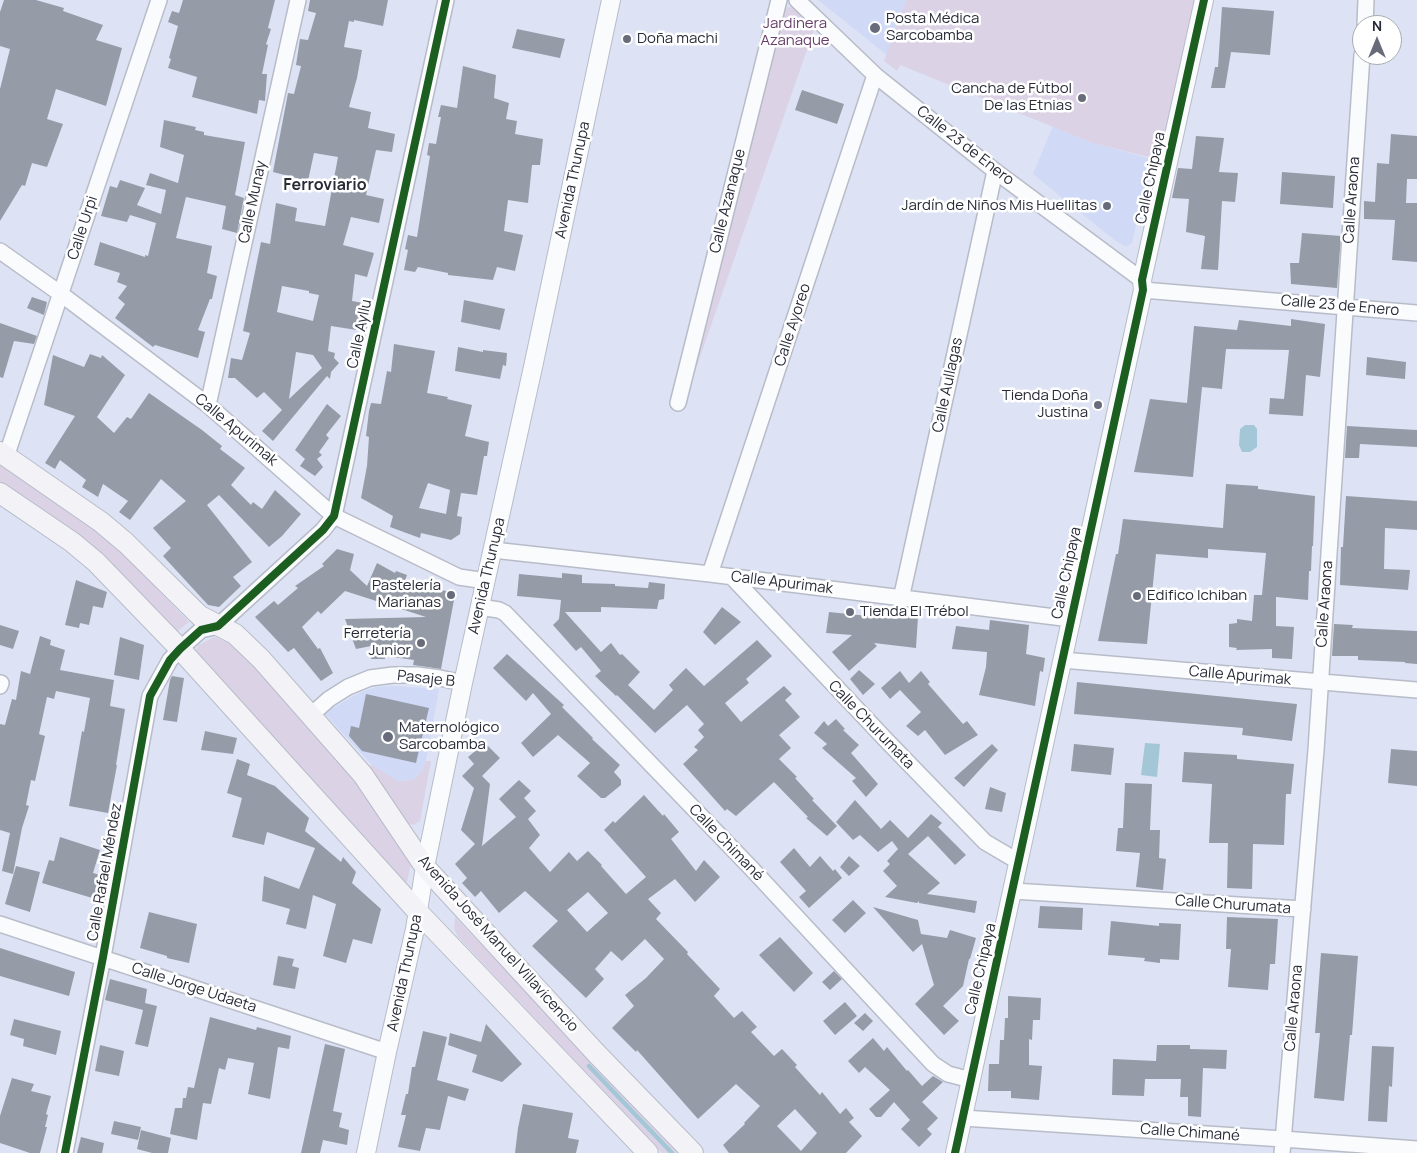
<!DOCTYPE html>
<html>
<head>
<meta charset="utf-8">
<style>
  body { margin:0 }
  #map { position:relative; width:1417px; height:1153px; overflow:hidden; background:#dde3f4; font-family:Manrope,sans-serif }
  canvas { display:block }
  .north { position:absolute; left:1352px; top:15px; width:50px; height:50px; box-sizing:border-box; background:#fff; border:1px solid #a9abaf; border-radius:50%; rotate:0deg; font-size:14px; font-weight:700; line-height:20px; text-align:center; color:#292c38 }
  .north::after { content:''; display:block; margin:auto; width:18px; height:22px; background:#686c7a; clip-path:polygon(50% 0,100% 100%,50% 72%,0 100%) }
</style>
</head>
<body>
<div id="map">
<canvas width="1417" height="1153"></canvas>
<div class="north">N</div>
</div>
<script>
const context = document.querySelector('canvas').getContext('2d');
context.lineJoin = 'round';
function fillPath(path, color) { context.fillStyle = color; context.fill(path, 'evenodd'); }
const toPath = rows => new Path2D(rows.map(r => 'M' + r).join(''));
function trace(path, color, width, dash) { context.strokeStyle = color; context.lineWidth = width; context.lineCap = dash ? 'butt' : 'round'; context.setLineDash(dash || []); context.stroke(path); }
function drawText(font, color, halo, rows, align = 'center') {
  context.font = font + ' Manrope,sans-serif'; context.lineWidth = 5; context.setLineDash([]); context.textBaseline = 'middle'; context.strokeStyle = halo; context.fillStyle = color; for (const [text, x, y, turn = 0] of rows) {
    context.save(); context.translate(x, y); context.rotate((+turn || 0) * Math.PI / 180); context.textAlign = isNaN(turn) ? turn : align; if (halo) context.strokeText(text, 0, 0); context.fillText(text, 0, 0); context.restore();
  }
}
fillPath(toPath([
  [818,0,906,0,887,55],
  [1053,126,1093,143,1151,159,1132,243,1126,247,1113,239,1033,174],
  [393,686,439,689,426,761,422,771,413,780,398,781,372,765,324,713,361,692,377,687]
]), '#d0d9f6');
fillPath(toPath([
  [906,0,1195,0,1160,160,1093,143,900,65,897,71,884,61],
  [788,7,795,8,816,24,691,383,784,11],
  [0,463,102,532,189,622,175,633,0,485],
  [214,637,227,642,240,650,351,775,411,863,407,882,403,884,194,652,199,645],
  [426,761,431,761,420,821,414,825,406,823,364,767,372,765,398,781,413,780,422,771],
  [455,917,679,1153,662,1153,458,937,454,928]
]), '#dbd2e6');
fillPath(toPath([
  [1245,425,1254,425,1257,429,1257,447,1250,452,1242,452,1239,445,1240,429],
  [1145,743,1160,744,1157,777,1141,775]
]), '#a4c7d7');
trace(toPath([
  [589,1066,672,1153]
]), '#a4c7d7', 4.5);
fillPath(toPath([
  [4,0,36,0,64,8,63,11,103,25,96,40,122,48,106,106,56,89,47,119,63,124,47,167,32,163,25,186,22,185,0,221,0,89,10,49,0,46,0,12],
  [183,0,275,0,268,28,271,29,266,44,268,45,262,74,267,74,265,101,259,100,257,114,192,97,197,77,168,68,171,59,169,58,178,26,168,22,172,11,179,13],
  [310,0,388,0,383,26,354,20,354,22,349,21,344,47,362,50,357,78,349,107,371,112,368,128,395,134,392,152,376,150,366,195,384,199,379,223,351,217,343,245,374,253,367,277,355,274,352,301,369,304,363,331,331,326,328,351,335,353,334,358,339,363,331,372,330,379,327,376,273,441,262,431,282,410,264,392,257,398,235,378,228,378,231,358,242,360,250,333,243,331,261,242,270,244,276,203,297,208,295,221,325,226,338,157,314,153,308,181,273,172,288,93,294,94,301,66,296,65,300,39,308,40,316,13,308,11],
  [282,286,309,291,309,293,319,295,313,321,277,312],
  [296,352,313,355,322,368,289,399],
  [1222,7,1274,11,1270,55,1231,52,1225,88,1211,88,1215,67,1218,67],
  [517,29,565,39,560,58,512,48],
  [463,66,496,75,494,98,509,103,506,119,517,121,515,134,543,139,540,165,532,165,528,203,508,200,504,231,523,235,515,271,497,267,493,280,448,275,448,273,418,267,415,272,404,270,408,250,405,249,408,235,417,237,430,156,427,155,429,143,436,144,441,117,438,117,441,105,457,108],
  [802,90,844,104,837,124,795,110],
  [164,120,196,127,195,130,204,132,204,135,245,142,235,195,244,198,237,233,222,229,226,206,186,197,176,238,212,246,207,273,217,276,212,299,210,299,198,330,205,332,198,358,155,345,153,347,115,318,125,304,118,298,127,286,117,282,120,273,94,265,100,242,145,257,145,255,148,256,156,223,130,215,127,222,101,216,110,186,117,188,120,180,145,188,137,205,161,214,166,190,146,185,150,173,178,183,184,155,160,147],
  [1391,134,1417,136,1417,179,1407,179,1406,203,1417,203,1417,262,1392,260,1395,220,1364,219,1364,201,1375,202,1377,163,1389,164],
  [1196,136,1224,138,1219,172,1238,173,1235,202,1222,201,1218,270,1201,269,1205,236,1186,232,1189,199,1172,198,1178,168,1192,169],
  [1282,172,1335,176,1333,208,1280,204],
  [1302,233,1341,236,1337,288,1291,284,1290,263,1299,263],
  [32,297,47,302,44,315,27,308],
  [464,300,505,309,500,330,461,322],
  [1291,319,1325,324,1320,377,1306,375,1303,416,1269,414,1270,398,1284,399,1289,350,1226,349,1222,389,1202,387,1193,477,1134,472,1150,399,1187,403,1194,326,1237,330,1239,320,1291,326],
  [0,323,37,336,34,344,14,341,3,378,0,377],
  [394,344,435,351,427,393,448,397,447,399,472,405,465,436,489,442,487,456,484,456,477,495,461,493,457,516,462,517,460,534,451,540,421,533,420,538,390,527,393,516,361,498,367,466,369,437,366,436,369,411,371,403,381,404,387,371,391,372],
  [428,483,450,490,446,514,419,508],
  [458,347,483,352,483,350,507,353,506,366,503,365,500,379,455,371],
  [90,354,101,358,102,355,125,375,97,417,114,433,127,417,131,419,149,393,202,430,222,446,220,449,245,468,231,485,251,505,253,502,262,509,275,490,301,514,282,536,269,547,219,495,207,505,252,562,233,577,241,586,219,607,208,605,163,556,171,548,153,528,186,501,161,479,130,520,119,512,128,501,103,484,98,497,82,487,86,480,60,460,55,469,45,463,75,416,44,405,53,355,84,367],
  [1367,357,1406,362,1405,379,1366,375],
  [327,404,341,416,326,435,329,438,319,452,322,455,317,459,323,467,315,476,300,466,305,459,295,450],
  [1347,426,1417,430,1417,447,1360,444,1359,458,1345,458],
  [1226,484,1258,486,1258,489,1315,496,1313,546,1312,546,1311,571,1309,571,1308,600,1276,597,1276,626,1294,627,1292,659,1272,658,1272,649,1236,650,1237,648,1229,647,1229,624,1237,623,1237,619,1252,621,1254,595,1262,595,1266,553,1208,549,1208,558,1156,554,1147,644,1098,641,1116,554,1118,554,1123,519,1223,528],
  [1346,496,1417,501,1417,530,1385,528,1384,569,1410,570,1408,590,1340,585,1341,547,1343,547],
  [337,549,354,554,350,570,367,586,377,563,395,573,396,571,407,575,403,586,429,592,429,587,446,591,454,600,441,669,413,665,414,660,385,656,385,659,371,659,371,646,356,649,345,619,426,617,345,591,321,614,318,611,302,627,318,649,320,648,333,673,321,681,294,648,288,652,255,617,274,601,278,605,298,588,295,586,324,566,322,564],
  [562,573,582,575,582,583,615,584,615,586,648,588,649,582,665,584,664,599,659,600,657,609,601,607,601,612,565,612,601,652,611,643,620,655,622,654,640,672,628,685,654,710,673,690,669,685,686,668,704,686,757,640,772,656,746,679,749,683,725,703,741,722,784,686,792,694,785,700,800,717,779,735,791,748,779,759,797,777,795,778,814,799,812,800,837,826,827,836,806,818,808,817,774,782,736,816,727,809,725,811,683,764,698,750,694,747,704,737,698,730,704,724,687,705,655,733,617,695,616,696,595,676,601,671,581,647,576,651,553,625,559,619,561,600,517,596,519,574,562,578],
  [76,580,107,592,103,608,93,606,89,625,80,623,79,628,65,625],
  [722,607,741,622,715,645,703,632],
  [829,612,897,619,897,615,918,617,916,648,874,643,877,646,849,671,832,652,852,635,826,633],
  [990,620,1029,625,1026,654,1045,658,1043,672,1040,671,1035,706,979,695,986,667,987,652,952,649,956,626,989,630],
  [1334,624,1353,625,1352,628,1417,631,1417,664,1405,663,1405,662,1358,660,1358,656,1332,656],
  [0,625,19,631,13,649,0,645],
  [40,636,51,640,50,645,65,650,60,670,114,680,110,706,125,709,116,765,117,765,108,813,69,806,82,731,84,732,90,698,56,691,54,699,47,697,39,734,45,736,35,781,31,780,26,805,29,806,22,828,13,874,2,871,10,833,0,830,0,724,5,725,12,699,16,700,21,671,30,674],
  [120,637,144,645,139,680,114,675],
  [507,654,564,705,562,707,593,738,592,739,620,765,614,772,621,780,621,785,605,798,601,798,577,776,590,763,558,735,533,757,521,743,551,714,533,693,526,701,493,668],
  [859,670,875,684,863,695,850,679],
  [900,671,909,683,921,671,930,682,928,684,963,724,967,721,978,735,945,755,925,730,918,736,906,726,921,712,900,690,890,699,881,688],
  [172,676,184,678,177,722,163,720,170,680],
  [1077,682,1297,704,1292,741,1242,735,1243,728,1074,714],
  [366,694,429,708,416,763,362,751,349,736,351,726,359,728],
  [836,719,845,729,843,730,859,745,851,753,878,784,866,797,852,781,856,778,822,748,827,744,814,733,824,721,828,726],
  [205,731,237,738,233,754,201,750],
  [485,743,500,758,482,776,490,784,482,846,516,817,499,799,519,780,531,791,524,798,536,811,528,819,540,835,529,848,550,872,569,852,577,861,588,851,602,865,601,866,626,894,646,877,604,830,613,821,615,823,644,795,663,816,664,814,679,832,671,839,696,871,704,860,720,877,695,902,675,879,648,899,661,913,656,919,688,952,687,954,720,989,714,996,734,1018,742,1011,757,1027,751,1032,774,1056,782,1049,797,1065,795,1067,820,1095,822,1092,840,1114,846,1108,854,1118,849,1122,862,1136,846,1153,729,1153,723,1145,745,1124,744,1123,760,1106,736,1084,698,1119,637,1050,636,1052,612,1028,634,1006,625,995,646,978,664,959,645,939,622,961,611,951,595,969,604,979,586,998,532,946,558,921,525,891,499,913,481,891,475,897,462,883,467,878,455,864,475,844,461,830,474,788,462,776,474,764,468,757],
  [588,892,608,913,587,932,567,910],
  [795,1109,817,1133,801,1151,777,1126],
  [992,744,998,750,964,787,954,778],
  [1074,744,1114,748,1111,775,1071,771],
  [1391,749,1417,751,1417,786,1388,783],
  [1184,752,1237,755,1237,759,1294,764,1291,794,1286,794,1284,845,1253,844,1252,889,1227,888,1228,843,1209,843,1212,784,1182,782],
  [237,759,250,764,247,775,275,786,309,818,305,831,341,862,343,857,356,872,352,883,381,909,372,944,353,939,346,963,323,956,336,904,313,895,306,929,286,924,290,909,262,901,264,876,299,889,315,848,267,832,264,845,232,837,242,798,227,793],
  [1125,783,1152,784,1150,830,1160,830,1159,858,1166,859,1163,890,1136,887,1140,853,1116,851,1118,828,1123,828],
  [990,787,1006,793,1002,812,985,809],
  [855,800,881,829,890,820,908,838,931,814,942,823,938,827,966,855,955,865,928,836,908,854,940,883,927,894,977,901,975,913,919,903,919,901,917,903,885,897,897,886,883,871,890,864,887,861,898,849,892,841,878,852,860,835,853,840,836,822],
  [60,837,100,850,93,873,104,876,99,900,42,883,49,860,54,861],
  [794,848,810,867,820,856,833,871,835,869,842,878,809,908,799,897,806,891,780,862],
  [849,856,860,866,849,876,840,867],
  [16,866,40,872,30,912,5,904],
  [853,900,866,913,845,933,832,920],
  [1040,906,1083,908,1082,930,1038,928],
  [873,907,918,920,921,934,947,938,950,930,976,938,970,959,969,959,963,986,943,1006,959,1021,944,1035,915,1004,934,985,922,944,913,952],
  [149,912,197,924,189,963,167,958,167,956,140,948],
  [1227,917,1278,919,1275,964,1270,964,1268,990,1228,987,1231,949,1226,949],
  [1111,921,1159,926,1159,923,1181,924,1179,960,1160,959,1160,963,1144,961,1145,958,1108,955],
  [780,937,813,973,794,992,759,955],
  [0,948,75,972,69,996,0,976],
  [1321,953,1358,956,1352,1035,1350,1035,1344,1101,1314,1098,1320,1033,1315,1033],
  [278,956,294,959,292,966,299,968,295,989,273,985],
  [834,971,842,979,830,990,822,982],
  [110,979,147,989,145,1003,157,1006,148,1047,135,1044,143,1010,105,1000],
  [1008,996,1041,998,1040,1020,1033,1020,1032,1040,1029,1039,1029,1065,1042,1066,1039,1100,1011,1098,1011,1091,988,1091,989,1064,999,1064,1000,1040,1004,1040,1005,1018,1008,1018],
  [845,1002,857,1016,835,1035,823,1021],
  [865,1013,873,1021,863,1031,854,1023],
  [210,1017,256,1030,257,1027,291,1036,289,1049,278,1047,270,1099,248,1094,254,1063,228,1058,225,1070,219,1068,211,1104,203,1103,197,1140,170,1134,175,1108,182,1108,183,1098,186,1098,188,1087,194,1088],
  [14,1019,61,1031,56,1055,23,1046,24,1039,10,1035],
  [486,1024,522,1064,502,1082,472,1072,477,1055,448,1045,450,1033,481,1042],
  [423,1031,447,1037,437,1080,469,1089,465,1101,448,1096,440,1130,426,1128,420,1151,398,1147,406,1115,401,1115,406,1094,408,1094,412,1067,415,1067],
  [873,1038,884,1051,887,1047,907,1071,908,1070,922,1086,933,1076,943,1082,922,1102,938,1118,927,1129,932,1134,919,1147,901,1129,910,1120,894,1102,881,1117,876,1117,869,1109,890,1090,865,1067,859,1073,848,1061],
  [325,1044,345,1049,333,1111,342,1113,339,1127,349,1130,347,1145,323,1140,320,1153,301,1153],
  [100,1045,124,1051,119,1076,95,1071],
  [1157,1045,1190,1045,1190,1049,1227,1050,1226,1069,1203,1068,1201,1117,1188,1116,1188,1097,1180,1097,1181,1079,1145,1079,1144,1096,1112,1095,1113,1059,1156,1061],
  [1372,1046,1394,1047,1392,1087,1389,1086,1387,1122,1368,1121],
  [12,1078,34,1084,31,1091,51,1096,46,1114,48,1115,45,1127,47,1127,40,1153,30,1153,0,1143,0,1116],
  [523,1104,573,1113,568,1138,579,1140,576,1153,515,1153,518,1128],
  [114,1121,141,1127,138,1140,111,1134],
  [141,1130,171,1138,168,1153,152,1153,137,1149],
  [81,1137,104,1143,102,1153,77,1153]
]), '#959ca8');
const minor = toPath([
  [797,0,875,75,995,171,1142,280],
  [1365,25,1366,0],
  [0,251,61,294,208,405,334,516,459,577,486,581],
  [1143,290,1417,313],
  [678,403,779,0],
  [208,405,298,0],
  [6,457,159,0],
  [493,550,710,574,1071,619],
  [710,574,875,75],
  [732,577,888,742,985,842,1019,862],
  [901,599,995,171],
  [480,607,499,610,505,613,752,869,933,1064,948,1074,971,1080],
  [1062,660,1417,690],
  [0,686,1,683],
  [311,715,329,699,348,687,370,678,393,675,417,675,440,678,463,683],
  [1013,891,1303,909],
  [0,924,387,1052],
  [963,1118,1283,1139,1417,1149],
  [65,1153,103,957,150,696,170,660,180,649,201,630,218,626,323,530,334,516,446,0],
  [1282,1153,1316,750,1362,55]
]);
const tertiary = toPath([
  [366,1153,387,1052,415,929,425,867,463,683,533,367,611,0],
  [955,1153,1143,290,1142,280,1204,0]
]);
const secondary = toPath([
  [0,452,101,522,126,543,200,616,235,634,261,659,363,775,425,867,596,1053,693,1153],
  [0,493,72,542,96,562,180,649,418,912,648,1153]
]);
trace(minor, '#b8bcc9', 18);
trace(tertiary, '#b8bcc9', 20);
trace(secondary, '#b8bcc9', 22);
trace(minor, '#fafbfd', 15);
trace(tertiary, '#fafbfd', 18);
trace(secondary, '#f3f3f7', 20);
trace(toPath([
  [65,1153,103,957,150,696,170,660,180,649,201,630,218,626,323,530,334,516,446,0],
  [955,1153,1143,290,1142,280,1204,0]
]), '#1b5e20', 8);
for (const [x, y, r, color] of [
  [875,28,6,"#686c7a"],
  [627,39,5,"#686c7a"],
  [1082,98,5,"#686c7a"],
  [1107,206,5,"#686c7a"],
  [1098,405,5,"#686c7a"],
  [451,595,5,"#686c7a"],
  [1137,596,5,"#686c7a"],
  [850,612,5,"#686c7a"],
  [421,643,5,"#686c7a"],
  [388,737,6,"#686c7a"]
]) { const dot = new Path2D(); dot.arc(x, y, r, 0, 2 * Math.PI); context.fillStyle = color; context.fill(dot); trace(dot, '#fff', 2); }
drawText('15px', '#292c38', '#fff', [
  ["Posta Médica",886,19],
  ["Sarcobamba",886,36],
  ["Doña machi",637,39],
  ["Cancha de Fútbol",1072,89,"right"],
  ["De las Etnias",1072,106,"right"],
  ["Jardín de Niños Mis Huellitas",1097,206,"right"],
  ["Tienda Doña",1088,396,"right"],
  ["Justina",1088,413,"right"],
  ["Pastelería",441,586,"right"],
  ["Marianas",441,603,"right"],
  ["Edifico Ichiban",1147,596],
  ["Tienda El Trébol",860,612],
  ["Ferretería",411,634,"right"],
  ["Junior",411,651,"right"],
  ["Maternológico",399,728],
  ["Sarcobamba",399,745]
], 'left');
drawText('15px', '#673f6a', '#fff', [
  ["Jardinera",795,24],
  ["Azanaque",795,41]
]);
drawText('15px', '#292c38', '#fff', [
  ["Calle 23 de Enero",965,146,38],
  ["Calle Chipaya",1151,178,-78],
  ["Avenida Thunupa",573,180,-78],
  ["Calle Araona",1352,200,-86],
  ["Calle Azanaque",728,201,-76],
  ["Calle Munay",253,202,-78],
  ["Calle Urpi",83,228,-72],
  ["Calle 23 de Enero",1340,306,5],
  ["Calle Ayoreo",793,325,-72],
  ["Calle Ayllu",360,334,-78],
  ["Calle Aullagas",948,385,-78],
  ["Calle Apurimak",236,430,40],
  ["Calle Chipaya",1067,573,-78],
  ["Avenida Thunupa",487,576,-77],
  ["Calle Apurimak",782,583,7],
  ["Calle Araona",1325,604,-86],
  ["Calle Apurimak",1240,676,5],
  ["Pasaje B",426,679,6],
  ["Calle Churumata",871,725,46],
  ["Calle Chimané",726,843,46],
  ["Calle Rafael Méndez",105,872,-80],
  ["Calle Churumata",1233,905,4],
  ["Avenida José Manuel Villavicencio",498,944,48],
  ["Calle Chipaya",981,969,-77],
  ["Avenida Thunupa",405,973,-78],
  ["Calle Jorge Udaeta",194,988,18],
  ["Calle Araona",1294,1008,-85],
  ["Calle Chimané",1190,1133,4]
]);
drawText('bold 16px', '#292c38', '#fff', [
  ["Ferroviario",325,186]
]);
</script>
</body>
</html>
